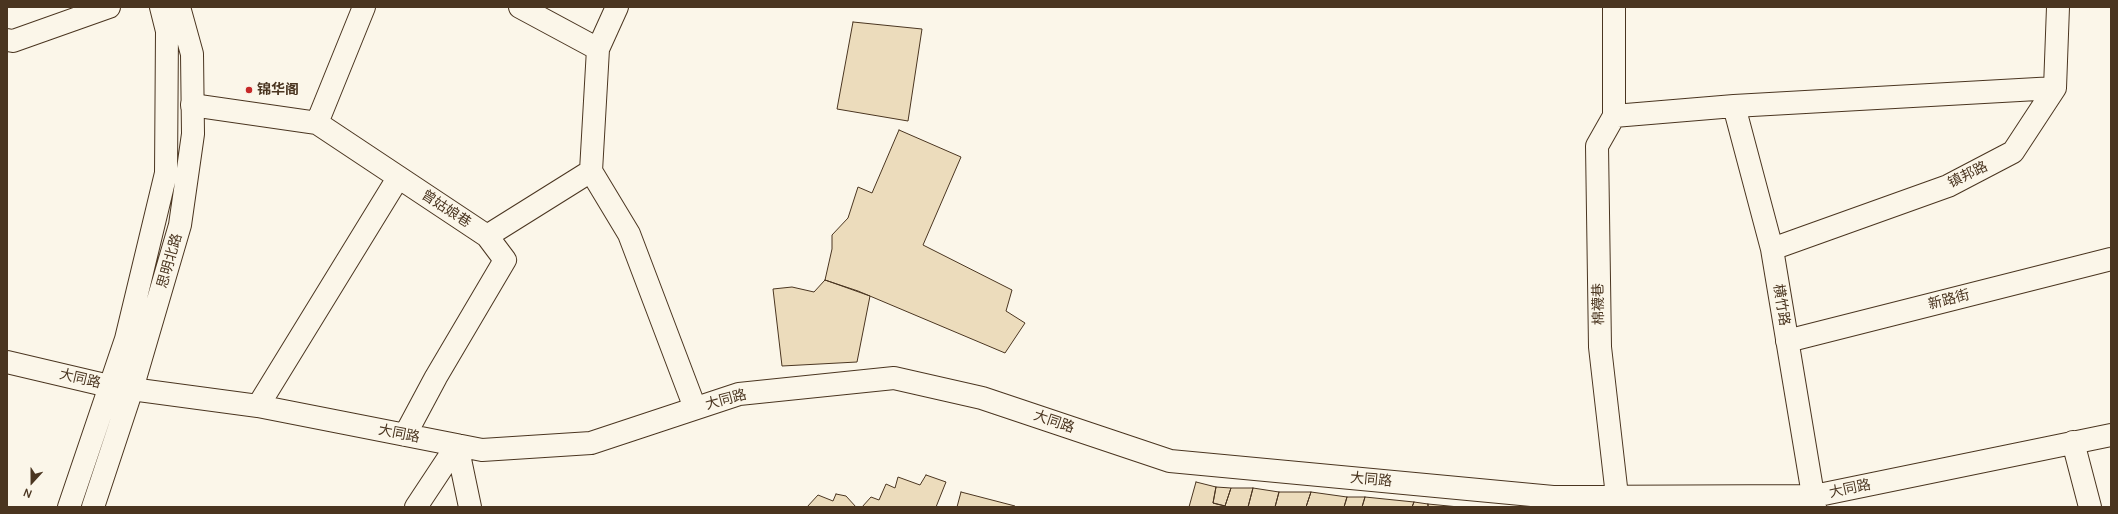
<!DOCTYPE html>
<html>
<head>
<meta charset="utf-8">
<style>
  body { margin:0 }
  #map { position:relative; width:2118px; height:514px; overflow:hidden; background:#fbf6e9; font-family:Manrope,sans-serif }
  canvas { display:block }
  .frame { position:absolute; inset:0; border:8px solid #4a3520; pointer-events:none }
  .north { position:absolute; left:12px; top:462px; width:40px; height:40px; -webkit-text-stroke:3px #fbf6e9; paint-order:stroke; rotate:201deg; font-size:11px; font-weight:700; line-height:16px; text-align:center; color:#4a3520 }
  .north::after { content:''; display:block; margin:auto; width:14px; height:18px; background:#4a3520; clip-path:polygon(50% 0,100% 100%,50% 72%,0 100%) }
</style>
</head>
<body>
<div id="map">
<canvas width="2118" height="514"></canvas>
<div class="frame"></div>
<div class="north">N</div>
</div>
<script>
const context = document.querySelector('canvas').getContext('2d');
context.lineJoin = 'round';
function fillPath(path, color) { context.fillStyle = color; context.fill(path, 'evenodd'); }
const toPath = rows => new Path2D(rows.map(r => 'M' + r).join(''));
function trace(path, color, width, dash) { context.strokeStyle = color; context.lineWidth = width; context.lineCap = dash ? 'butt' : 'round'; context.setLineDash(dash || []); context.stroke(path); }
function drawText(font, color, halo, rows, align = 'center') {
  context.font = font + ' Manrope,"Noto Sans SC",sans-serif'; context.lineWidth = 3; context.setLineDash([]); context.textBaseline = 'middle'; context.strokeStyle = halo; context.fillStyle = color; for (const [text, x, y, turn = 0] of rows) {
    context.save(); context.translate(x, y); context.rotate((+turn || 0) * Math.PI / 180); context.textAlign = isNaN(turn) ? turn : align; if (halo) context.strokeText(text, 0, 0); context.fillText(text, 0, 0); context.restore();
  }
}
const building = toPath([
  [853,22,922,29,908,121,837,109,853,22],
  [899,130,961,157,923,245,1012,290,1006,311,1025,323,1005,353,858,291,825,280,832,249,832,235,848,218,858,187,872,193,899,130],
  [825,280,870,296,857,362,782,366,773,289,792,287,814,292,825,280],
  [926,475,946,482,936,507,862,507,871,497,879,500,886,484,895,488,898,477,920,485,926,475],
  [1196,482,1216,487,1213,503,1225,506,1231,488,1253,488,1248,507,1189,507,1196,482],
  [1216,487,1231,488,1225,506,1213,503,1216,487],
  [1253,488,1279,492,1275,507,1248,507,1253,488],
  [961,492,1015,506,1015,507,957,507,961,492],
  [1279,492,1311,492,1306,507,1275,507,1279,492],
  [1311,492,1347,497,1344,507,1306,507,1311,492],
  [836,494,846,496,856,507,807,507,818,495,833,501,836,494],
  [1347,497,1365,497,1362,507,1344,507,1347,497],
  [1365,497,1414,502,1412,507,1362,507,1365,497],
  [1414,502,1428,504,1428,507,1412,507,1414,502],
  [1428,504,1459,507,1428,507,1428,504]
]);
fillPath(building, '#ecdcbc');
trace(building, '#4a3520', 1);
const minor = toPath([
  [520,7,598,49],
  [617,7,598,49,591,171,629,234,695,408],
  [1614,7,1614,116,1734,106,2055,88],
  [7,40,13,41,109,7],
  [192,105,317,123,487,236,505,260,436,377,405,435],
  [1734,106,1772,249,1815,507],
  [1614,116,1597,146,1600,347,1617,496],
  [317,123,364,7],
  [487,236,591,171],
  [1772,249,1948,186,2013,152,2055,88,2058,7],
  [1787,341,2111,259],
  [7,362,109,386,258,406,482,450,591,443,739,394,894,378,982,398,1170,461,1553,497,1814,496,2111,435],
  [258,406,398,178],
  [2073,442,2090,507],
  [457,445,470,507],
  [416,507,457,445]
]);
const major = toPath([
  [69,507,126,339,166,173,167,31,161,7],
  [93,507,132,389,180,225,193,134,192,54,179,7]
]);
trace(minor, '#4a3520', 24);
trace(major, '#4a3520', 24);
trace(minor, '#fbf6e9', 22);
trace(major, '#fbf6e9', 22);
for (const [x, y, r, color] of [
  [249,90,4,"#c62828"]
]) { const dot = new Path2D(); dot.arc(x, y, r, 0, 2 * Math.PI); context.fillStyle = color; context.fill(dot); trace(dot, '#fbf6e9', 1.5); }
drawText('bold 14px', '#4a3520', '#fbf6e9', [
  ["锦华阁",257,90]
], 'left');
drawText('14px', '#4a3520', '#fbf6e9', [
  ["镇邦路",1968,175,-26],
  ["曾姑娘巷",446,209,33],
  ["思明北路",170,261,-74],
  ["新路街",1949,300,-14],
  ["棉襪巷",1599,304,-91],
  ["横竹路",1781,305,81],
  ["大同路",80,379,13],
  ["大同路",726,400,-15],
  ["大同路",1054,422,19],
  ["大同路",399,434,11],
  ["大同路",1371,480,5],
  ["大同路",1850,489,-12]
]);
</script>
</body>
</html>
